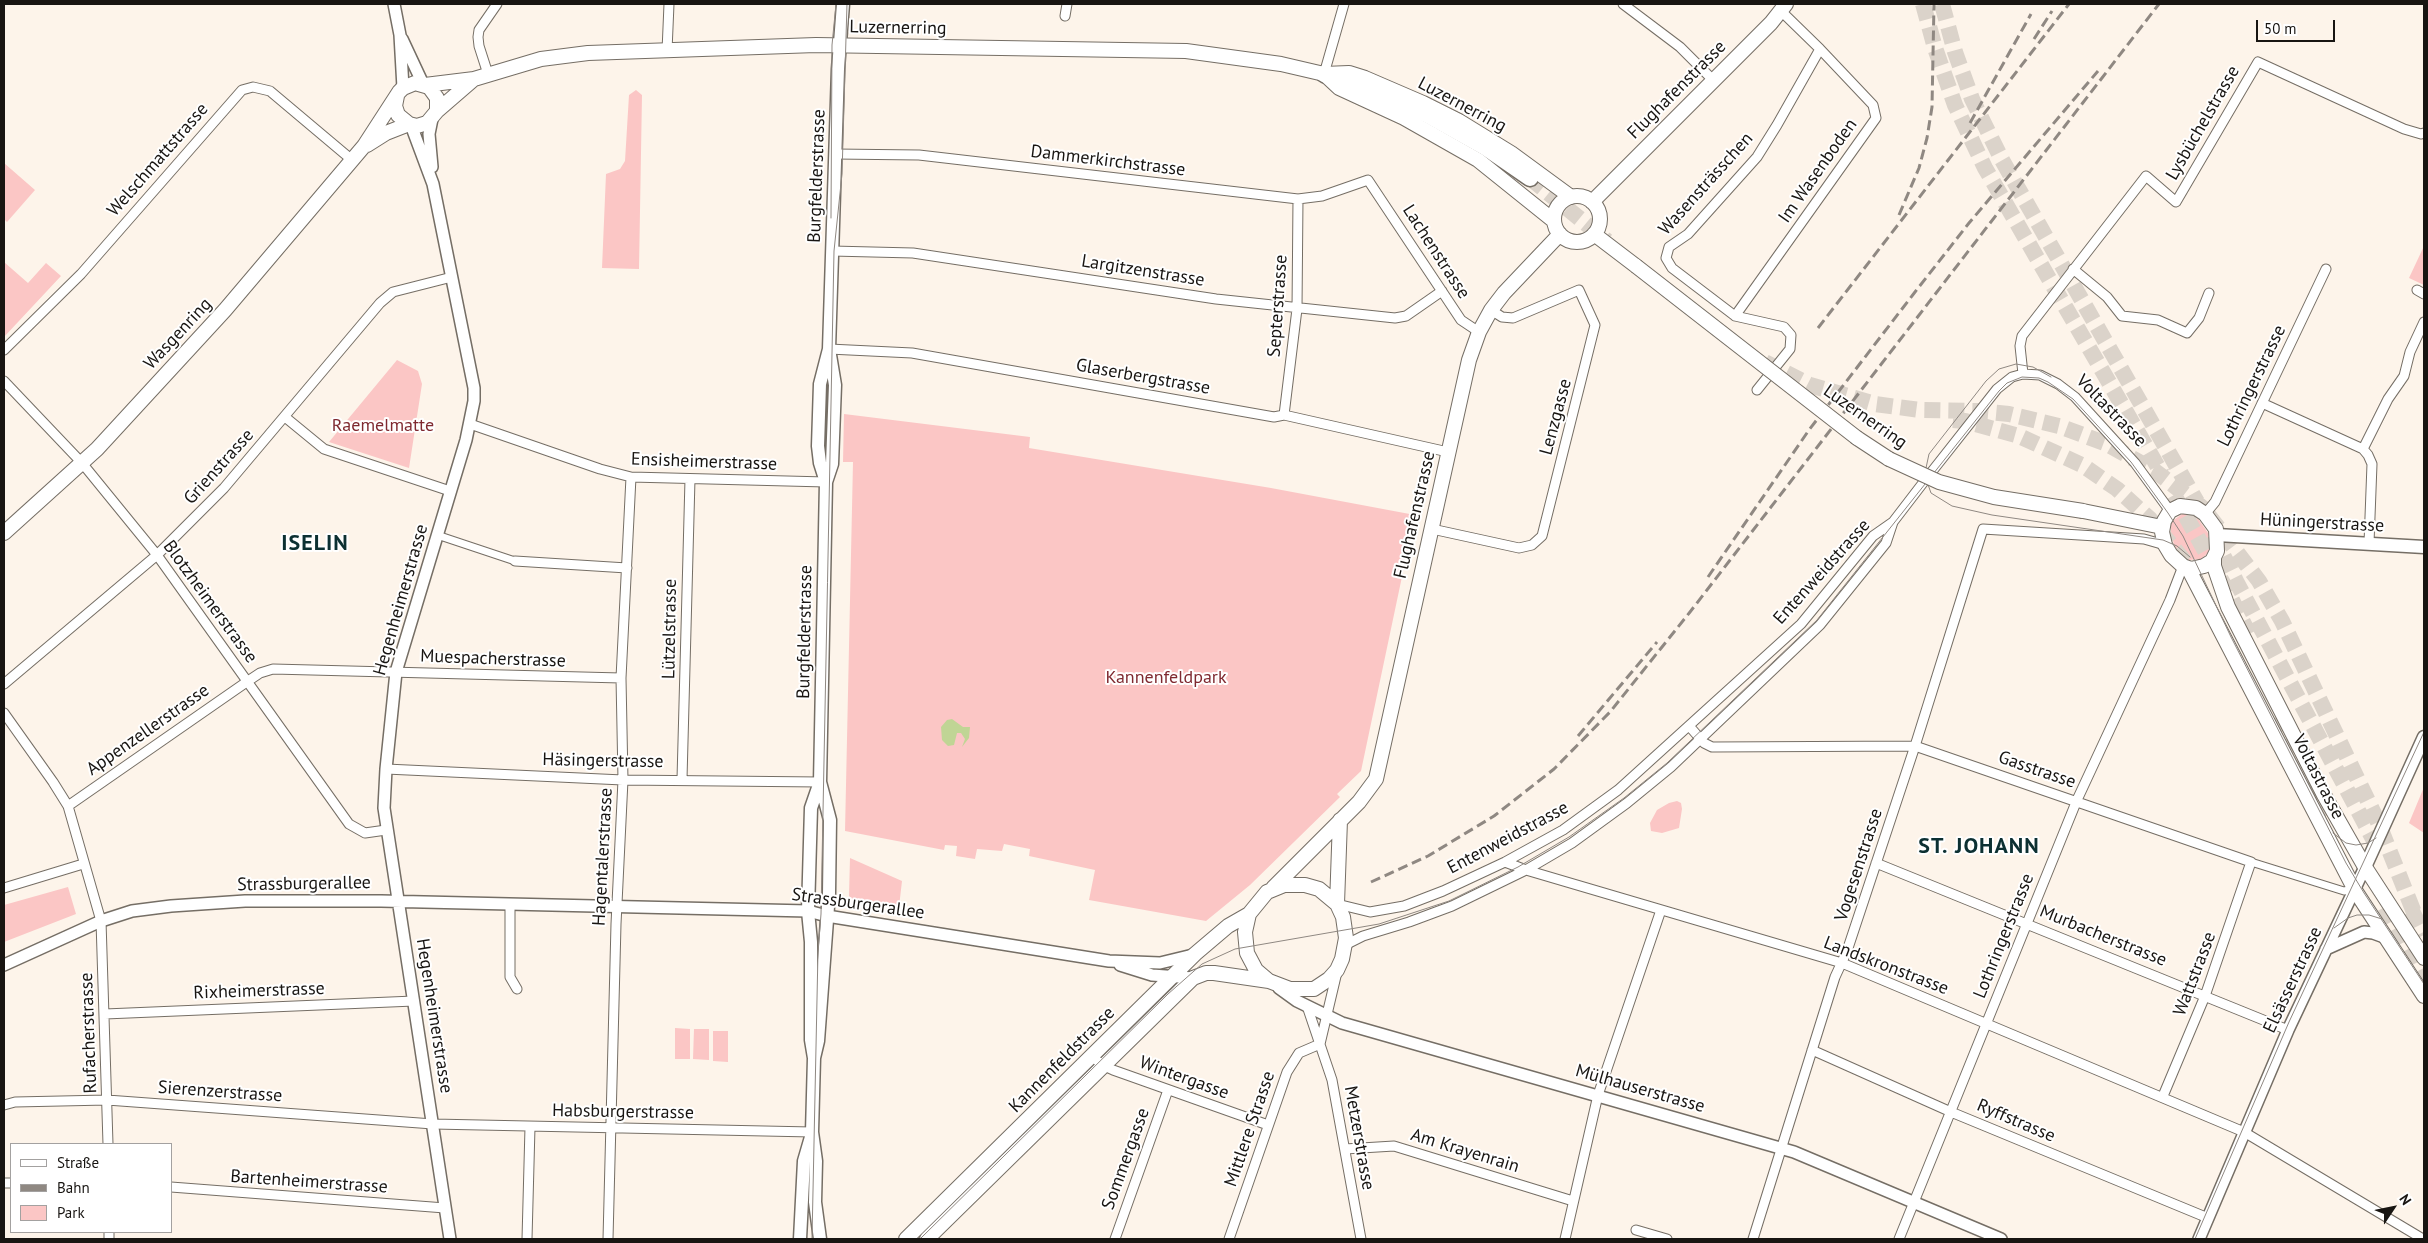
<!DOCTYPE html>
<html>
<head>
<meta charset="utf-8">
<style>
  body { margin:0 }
  #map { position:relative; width:2428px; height:1243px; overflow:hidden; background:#fdf4ea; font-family:"PT Sans",sans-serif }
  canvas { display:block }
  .frame { position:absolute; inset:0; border:5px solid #181512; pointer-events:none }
  .legend { position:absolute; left:10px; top:1143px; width:162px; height:90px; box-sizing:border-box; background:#fff; border:1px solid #a3a1a0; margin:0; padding:6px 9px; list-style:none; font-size:15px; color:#181512 }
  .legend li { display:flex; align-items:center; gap:10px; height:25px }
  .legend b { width:25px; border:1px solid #a3a1a0 }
  .north { position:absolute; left:2368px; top:1183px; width:50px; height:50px; -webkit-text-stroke:4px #fff; paint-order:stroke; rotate:56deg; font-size:14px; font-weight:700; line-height:20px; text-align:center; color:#181512 }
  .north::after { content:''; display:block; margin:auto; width:18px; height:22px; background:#181512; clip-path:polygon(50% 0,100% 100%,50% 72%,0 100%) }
  .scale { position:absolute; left:2256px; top:20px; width:79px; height:22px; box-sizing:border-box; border:2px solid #181512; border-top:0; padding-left:6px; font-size:15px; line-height:18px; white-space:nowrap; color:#181512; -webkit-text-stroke:4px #fff; paint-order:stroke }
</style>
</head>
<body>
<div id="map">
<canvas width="2428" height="1243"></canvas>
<div class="frame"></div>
<ul class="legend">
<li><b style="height:6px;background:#fff"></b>Straße</li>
<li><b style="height:6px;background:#8f8882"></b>Bahn</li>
<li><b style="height:14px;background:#fbc6c5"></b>Park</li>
</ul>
<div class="north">N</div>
<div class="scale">50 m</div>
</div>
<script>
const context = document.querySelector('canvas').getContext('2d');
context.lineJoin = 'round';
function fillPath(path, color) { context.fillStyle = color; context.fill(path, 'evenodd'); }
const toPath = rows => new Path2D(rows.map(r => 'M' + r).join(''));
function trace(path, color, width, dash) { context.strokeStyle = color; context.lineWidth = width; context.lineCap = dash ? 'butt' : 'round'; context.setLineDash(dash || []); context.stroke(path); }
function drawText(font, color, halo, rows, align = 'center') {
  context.font = font + ' "PT Sans",sans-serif'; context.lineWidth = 4; context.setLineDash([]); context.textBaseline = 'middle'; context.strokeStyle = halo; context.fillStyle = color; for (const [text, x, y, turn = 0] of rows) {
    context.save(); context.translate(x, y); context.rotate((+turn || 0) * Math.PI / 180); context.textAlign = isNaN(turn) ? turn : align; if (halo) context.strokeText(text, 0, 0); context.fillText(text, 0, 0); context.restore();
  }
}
fillPath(toPath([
  [636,90,642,95,639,269,602,268,606,174,620,169,625,161,629,95],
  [4,163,35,190,7,222,4,219],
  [2424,246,2424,285,2409,278],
  [4,262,28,283,46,263,61,276,4,337],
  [397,360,418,371,422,384,409,468,329,442],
  [844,414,1030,437,1029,448,1271,488,1415,515,1361,771,1337,794,1340,797,1250,885,1206,921,1089,900,1095,870,1029,856,1030,849,1004,844,1002,851,977,849,975,859,956,856,957,846,945,845,944,850,845,831,853,462,843,462],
  [2187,513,2199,520,2208,533,2209,552,2201,559,2189,560,2183,556,2174,545,2171,532,2171,522,2182,514],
  [2424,787,2424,833,2409,823],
  [1677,801,1681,803,1682,809,1679,828,1662,833,1651,831,1650,823,1657,810,1669,803],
  [850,858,902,881,899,907,853,900,849,896],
  [68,887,76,914,4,942,4,905],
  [675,1028,690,1029,690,1059,675,1059],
  [694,1029,709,1029,709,1060,693,1059],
  [713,1031,728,1031,728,1062,713,1061]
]), '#fbc6c5');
fillPath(toPath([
  [952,719,963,727,970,727,969,738,962,747,965,739,961,733,957,733,954,745,948,746,942,740,941,727,947,720]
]), '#c0d595');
trace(toPath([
  [1923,4,1935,48,1955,105,1985,168,2162,474],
  [1942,4,1955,52,1972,99,2002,160,2197,502],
  [1530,178,1607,241],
  [1765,362,1810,385,1875,404,1920,410,1977,411,2009,414,2059,426,2107,444,2155,471,2203,508,2259,581,2282,621,2378,822,2417,920],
  [1953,420,1965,421,2019,436,2082,465,2117,489,2150,519,2190,568],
  [2174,495,2229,594,2249,634],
  [2213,535,2237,583,2380,852],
  [2273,719,2318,798,2330,813],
  [2385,907,2424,982],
  [2412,911,2424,935]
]), '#dbd3ca', 16, [16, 8]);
const pedestrian = toPath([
  [437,535,515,561],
  [2251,862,2344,891,2354,889]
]);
const minor = toPath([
  [1623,4,1680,47,1713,80],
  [1065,16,1067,4],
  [667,51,669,4],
  [488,74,479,46,478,37,479,30,497,4],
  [1324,74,1344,4],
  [835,154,919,155,1298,199,1322,196,1368,180,1461,320,1479,332],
  [832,251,913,253,1216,299,1395,318,1406,316,1442,291],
  [2073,269,2107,297,2122,316,2158,320,2187,333,2199,318,2209,293],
  [2417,290,2424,294],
  [1735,316,1876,118,1873,105,1820,49],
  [829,349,912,353,1274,417,1284,415,1448,452],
  [4,350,81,274,242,90,253,87,270,91,352,160],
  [2023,374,2020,346,2022,336,2146,176,2176,202,2258,62,2404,129,2421,134,2424,133],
  [4,381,82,463,157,555,349,824,365,833,386,830],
  [1757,390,1790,349,1791,335,1784,327,1735,316,1672,268,1666,258,1669,247,1688,234,1757,157,1777,125,1820,49,1781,11],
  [2262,403,2363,449,2368,455,2372,464,2369,543],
  [1284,415,1297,309,1298,199],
  [285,417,324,449,450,491],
  [470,424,600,469,631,477,826,482],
  [2363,449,2388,399,2404,376,2410,352,2424,322],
  [2205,514,2215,502,2326,269],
  [1432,529,1519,548,1532,545,1542,536,1595,325,1579,290,1513,318,1502,317,1491,310],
  [515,561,627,568],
  [4,684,157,555,224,488,380,303,393,292,452,277],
  [4,713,53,782,68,806,101,921,108,1144],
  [1690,727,1704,743,1712,747,1915,746,2251,862,2205,996,2163,1096],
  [386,769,623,780,820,782],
  [682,779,690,479],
  [68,806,248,681,260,673,273,669,621,678],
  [1505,862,1526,870,1842,963,2244,1132,2423,1239],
  [1876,863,2288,1030],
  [4,888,83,864],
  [1337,904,1370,912,1404,906,1443,891,1505,862,1563,830,1618,790,1801,624,1873,536,1893,522],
  [510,905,510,977,517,989],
  [1345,945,1363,936,1409,922,1452,906,1526,870,1572,843,1627,803,1671,767,1820,625,1886,543,1893,522,1926,479,1997,389,2012,377,2023,374,2040,375,2058,384,2075,397,2135,463,2170,511],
  [1307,1006,1332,1080,1361,1239],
  [105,1014,414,1001],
  [1320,1044,1337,972],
  [1812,1050,1951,1112,2208,1218],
  [1092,1056,1102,1065,1113,1070,1268,1125],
  [4,1105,15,1102,107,1100,433,1124,812,1132],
  [1345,1149,1394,1146,1573,1201],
  [4,1183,11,1183],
  [171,1187,445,1208],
  [1636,1230,1667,1239],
  [109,1232,109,1239],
  [527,1239,530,1127],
  [608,1239,616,924,623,780,621,678,631,477],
  [1115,1239,1168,1090],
  [1229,1239,1287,1072,1299,1053,1320,1044],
  [1565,1239,1598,1095,1661,910],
  [1753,1239,1835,977,1847,951,1915,746,1983,529,2144,539,2165,545],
  [1899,1239,2077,800,2170,600,2183,566]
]);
const tertiary = toPath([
  [394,4,400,35,403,88],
  [402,39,423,84],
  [432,119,429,134,432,167],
  [411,125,433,184,474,388,474,401,466,440,396,672,386,769,384,808,450,1239],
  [2326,949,2364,932,2373,933,2384,937],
  [4,965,101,921,132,911,171,906,245,901,381,901,808,911,827,916,1109,961,1160,963,1193,955],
  [1120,965,1152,975,1193,978],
  [1279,988,1297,1001,1342,1023,1794,1152,2001,1239],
  [2199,1239,2288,1030,2365,867]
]);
const secondary = toPath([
  [826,482,832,464,835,385,829,349,838,69,843,4],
  [2217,535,2424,547],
  [2365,867,2424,737],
  [814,1058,818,1041,829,893,830,820,820,782,826,482,820,463,818,446,820,384,829,349],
  [800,1239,804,1161,811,1137],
  [820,1239,815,1202,816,1161,812,1132,814,1058,811,1040,811,942,808,911,811,808,820,782]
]);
const primary = toPath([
  [1324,74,1339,88,1404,118,1478,160,1554,221],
  [425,85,474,79,541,59,588,53,816,45,1186,51,1281,64,1324,74,1349,73,1365,78,1423,103,1459,121,1511,153,1571,197],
  [437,111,474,79],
  [367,145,386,133,409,124],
  '1554 219a23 23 0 1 1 46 0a23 23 0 1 1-46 0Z',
  [1592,202,1771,23,1786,4],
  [1594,234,1636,266],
  [1857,438,1889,459],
  [2180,506,2196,508,2205,514,2216,529,2217,551,2212,561,2204,566,2191,569,2183,566,2171,555,2165,545,2162,532,2164,521,2170,511,2180,506],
  [2083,511,2162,527],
  [4,533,97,449,225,310,364,146,399,92,403,88,415,83,429,87,437,98,437,111,427,123,417,126,409,124,398,115,395,106,397,96],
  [2214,558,2214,566,2228,607,2324,795,2365,867,2424,958],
  [2188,568,2356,892,2424,996],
  [1284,885,1305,885,1319,889,1337,904,1343,917,1346,938,1342,959,1337,970,1329,979,1314,989,1290,989,1269,981,1256,970,1247,953,1245,932,1249,914,1267,892,1284,885],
  [1273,888,1359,802,1376,779,1469,360,1479,332,1491,310,1504,293,1560,234],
  [1337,904,1340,820],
  [906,1239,1195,954,1228,926,1249,914],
  [927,1239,1193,978,1206,973,1214,973,1269,981]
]);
const motorway = toPath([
  [1324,74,1352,82,1428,115,1485,147,1530,178]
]);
trace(pedestrian, '#756e65', 9);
trace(minor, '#756e65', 11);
trace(tertiary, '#756e65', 14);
trace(secondary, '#756e65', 15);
trace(primary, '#756e65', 16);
trace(motorway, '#756e65', 19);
trace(pedestrian, '#fff', 7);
trace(minor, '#fff', 9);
trace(tertiary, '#fff', 11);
trace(secondary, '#fff', 12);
trace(primary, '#fff', 14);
trace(motorway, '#fff', 16);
trace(toPath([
  [831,218,832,45,836,4],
  [2051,377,2033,367,2016,364,1999,369,1986,381,1929,454,1926,468,1926,479,1931,493,1952,506,1992,515,2163,540,2177,546,2190,557],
  [2333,833,2346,843,2356,845,2368,843,2376,838],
  [2334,928,2348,918,2357,915,2369,915,2382,919],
  [812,1239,818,951,821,914,834,251,842,174,847,4],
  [920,1239,1168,994,1202,964,1235,949,1379,924,1449,901,1518,867,1569,837,1624,798,1667,763,1817,620,1999,391,2007,383,2022,377,2039,378,2048,382,2073,399,2131,462,2168,513,2183,536,2231,637,2346,863,2364,893,2424,984],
  [2195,1239,2289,1022,2424,732]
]), '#8f8882', 1);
trace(toPath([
  [2034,39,2052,11],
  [1970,123,2031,14],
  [1899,215,1919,168,1927,138,1932,107,1934,4],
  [1818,328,2069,4],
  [1708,577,1809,430,1915,292,1969,223,2098,71],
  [1578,736,1657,642],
  [1371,882,1428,856,1494,816,1554,769,1610,712,1690,612,2159,4]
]), '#8f8882', 3, [10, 5]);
const primaryBridge = toPath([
  [1636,266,1857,438],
  [1889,459,1939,482,1994,497,2083,511]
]);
trace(primaryBridge, '#756e65', 16, []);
trace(primaryBridge, '#fff', 14);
drawText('18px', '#181512', '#fff', [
  ["Luzernerring",898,28,1],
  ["Flughafenstrasse",1677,90,-45],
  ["Luzernerring",1462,105,28],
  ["Lysbüchelstrasse",2203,123,-60],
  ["Welschmattstrasse",158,160,-49],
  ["Dammerkirchstrasse",1108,161,7],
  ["Im Wasenboden",1818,171,-55],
  ["Burgfelderstrasse",817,176,-88],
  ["Wasensträsschen",1706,184,-48],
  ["Lachenstrasse",1436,252,57],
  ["Largitzenstrasse",1143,271,9],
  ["Septerstrasse",1278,306,-86],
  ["Wasgenring",178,334,-47],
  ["Glaserbergstrasse",1143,377,10],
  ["Lothringerstrasse",2252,386,-64],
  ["Voltastrasse",2111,411,46],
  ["Lenzgasse",1556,417,-75],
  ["Luzernerring",1865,417,35],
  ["Ensisheimerstrasse",704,462,2],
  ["Grienstrasse",219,467,-48],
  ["Flughafenstrasse",1415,515,-77],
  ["Hüningerstrasse",2322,523,3],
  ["Entenweidstrasse",1822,572,-48],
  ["Hegenheimerstrasse",401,600,-74],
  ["Blotzheimerstrasse",210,602,54],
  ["Lützelstrasse",670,629,-89],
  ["Burgfelderstrasse",805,632,-89],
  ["Muespacherstrasse",493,659,2],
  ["Appenzellerstrasse",148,730,-35],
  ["Häsingerstrasse",603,761,1],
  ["Gasstrasse",2037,770,19],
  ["Voltastrasse",2318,777,63],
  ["Entenweidstrasse",1508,838,-28],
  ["Hagentalerstrasse",603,857,-87],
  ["Vogesenstrasse",1859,865,-72],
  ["Strassburgerallee",304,884,-1],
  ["Strassburgerallee",858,904,8],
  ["Lothringerstrasse",2004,936,-68],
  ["Murbacherstrasse",2103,936,22],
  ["Landskronstrasse",1886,966,21],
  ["Wattstrasse",2195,974,-69],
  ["Elsässerstrasse",2293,980,-65],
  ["Rixheimerstrasse",259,991,-2],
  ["Hegenheimerstrasse",434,1016,81],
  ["Rufacherstrasse",89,1033,-92],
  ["Kannenfeldstrasse",1062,1060,-45],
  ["Wintergasse",1184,1078,20],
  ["Mülhauserstrasse",1640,1089,16],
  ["Sierenzerstrasse",220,1092,4],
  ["Habsburgerstrasse",623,1112,1],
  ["Ryffstrasse",2016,1121,23],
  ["Mittlere Strasse",1250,1129,-71],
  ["Metzerstrasse",1359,1138,80],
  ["Am Krayenrain",1465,1151,17],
  ["Sommergasse",1126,1159,-70],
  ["Bartenheimerstrasse",309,1182,4]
]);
drawText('18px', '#7f2930', '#fff', [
  ["Raemelmatte",383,426],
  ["Kannenfeldpark",1166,678]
]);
context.letterSpacing = '1px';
drawText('bold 22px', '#0c3032', '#fff', [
  ["ISELIN",315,544],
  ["ST. JOHANN",1979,847]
]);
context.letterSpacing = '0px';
</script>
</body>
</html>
